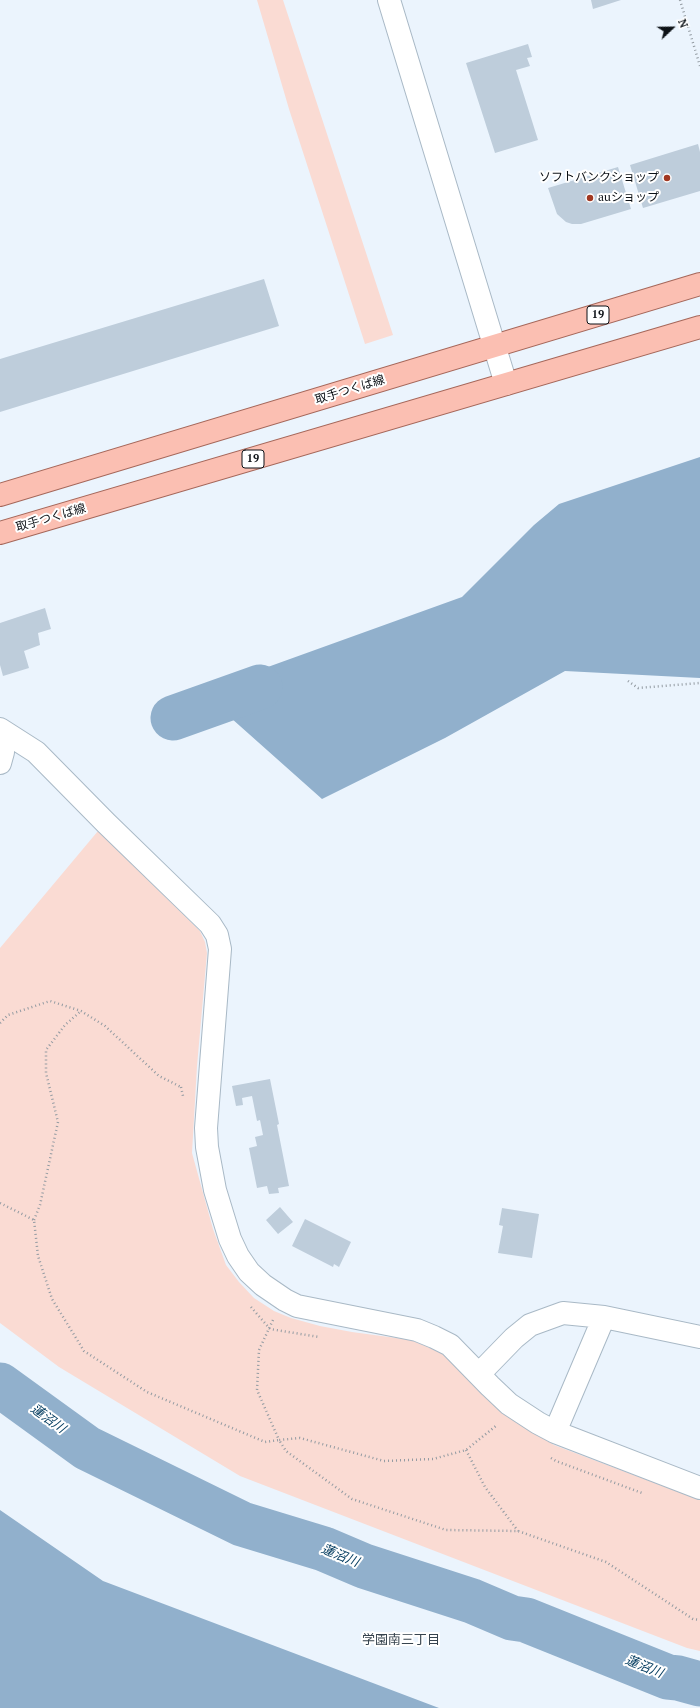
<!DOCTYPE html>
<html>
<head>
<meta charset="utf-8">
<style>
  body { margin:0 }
  #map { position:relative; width:700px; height:1708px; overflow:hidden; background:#ebf4fd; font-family:"PT Serif",serif }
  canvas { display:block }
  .north { position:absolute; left:652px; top:8px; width:40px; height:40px; -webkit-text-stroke:3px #fff; paint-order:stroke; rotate:68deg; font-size:11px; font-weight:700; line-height:16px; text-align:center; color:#0c1116 }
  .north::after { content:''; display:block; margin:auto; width:14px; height:18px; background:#0c1116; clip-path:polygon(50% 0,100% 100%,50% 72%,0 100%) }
</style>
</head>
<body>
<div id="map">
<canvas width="700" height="1708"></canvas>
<div class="north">N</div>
</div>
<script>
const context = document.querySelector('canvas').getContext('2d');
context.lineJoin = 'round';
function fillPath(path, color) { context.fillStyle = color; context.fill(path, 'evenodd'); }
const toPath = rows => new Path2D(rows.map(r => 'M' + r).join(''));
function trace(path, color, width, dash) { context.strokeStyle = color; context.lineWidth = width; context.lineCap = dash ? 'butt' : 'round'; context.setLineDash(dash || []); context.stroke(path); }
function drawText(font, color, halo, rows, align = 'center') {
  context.font = font + ' "PT Serif","Noto Sans JP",serif'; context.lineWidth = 4; context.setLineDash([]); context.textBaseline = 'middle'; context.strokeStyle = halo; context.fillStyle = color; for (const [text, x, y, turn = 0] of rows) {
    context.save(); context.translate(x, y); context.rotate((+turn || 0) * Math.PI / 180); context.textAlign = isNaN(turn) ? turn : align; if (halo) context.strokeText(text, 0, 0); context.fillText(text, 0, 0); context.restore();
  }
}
fillPath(toPath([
  [257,0,283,0,393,335,365,344,289,109],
  [98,831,200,931,205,942,207,953,197,1066,192,1153,213,1229,226,1265,239,1282,254,1298,274,1311,291,1318,320,1326,352,1332,411,1340,430,1348,447,1356,498,1409,554,1445,700,1500,700,1651,687,1648,240,1476,59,1367,0,1323,0,948]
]), '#fadbd3');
fillPath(toPath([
  [700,457,700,678,565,671,445,738,322,799,231,718,179,699,462,597,534,525,559,504],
  [0,1510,103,1581,439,1708,0,1708]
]), '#91b0cc');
trace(toPath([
  [173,718,260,687],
  [0,1385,87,1448,242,1524,324,1549,364,1566,472,1601,512,1618,526,1620,668,1677,678,1678,700,1684]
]), '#91b0cc', 45);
fillPath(toPath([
  [591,0,621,0,593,9],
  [528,44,532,57,527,58,530,66,516,70,538,140,495,153,466,63],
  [698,144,700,152,700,191,643,208,630,165],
  [618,167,631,209,581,224,572,224,566,222,557,214,548,188],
  [264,279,279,326,0,412,0,359],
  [45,608,51,629,38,633,40,645,24,651,29,668,3,676,0,665,0,623],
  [270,1079,279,1124,277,1125,289,1186,278,1188,279,1193,269,1194,267,1186,257,1188,249,1148,257,1146,255,1137,263,1135,260,1120,257,1121,252,1096,242,1098,243,1105,236,1106,232,1086],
  [280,1207,293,1222,278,1234,266,1220],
  [502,1208,539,1214,532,1258,498,1253,503,1226,499,1225],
  [305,1219,351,1242,339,1267,334,1264,333,1267,292,1246]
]), '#becddb');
const minor = toPath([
  [389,0,506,384],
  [0,729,36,752,106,823,210,924,217,935,220,949,206,1128,207,1147,215,1190,230,1239,238,1256,249,1272,263,1285,285,1300,297,1306,417,1330,434,1337,450,1345,490,1386,509,1404,538,1423,555,1432,700,1488],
  [0,731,3,752,0,763],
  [479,1374,514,1338,530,1325,563,1313,604,1317],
  [555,1432,604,1317,700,1337]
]);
const major = toPath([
  [0,495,700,284],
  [0,533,700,327]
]);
trace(minor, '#a9b9c6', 24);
trace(major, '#a5675a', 24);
trace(toPath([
  [680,0,700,66],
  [628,681,638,688,700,683],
  [0,1023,8,1015,50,1001,81,1011,105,1026,159,1076,181,1087],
  [181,1087,183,1096],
  [0,1203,34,1220,38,1256,52,1299,84,1351,147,1392,265,1442,279,1440,286,1451,352,1499,446,1530,518,1531,606,1562,693,1619,700,1620],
  [34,1220,40,1205,58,1122,46,1073,46,1050,65,1025,81,1011],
  [251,1307,270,1329,319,1337],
  [273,1320,259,1350,257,1390,279,1440,300,1438,384,1461,433,1459,466,1450,497,1425],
  [466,1450,485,1487,518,1531],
  [551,1458,556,1461,642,1493]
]), '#939ba2', 2.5, [1, 3]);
trace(minor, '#fff', 22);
trace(major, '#fbbfb2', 22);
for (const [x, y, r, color] of [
  [667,178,4,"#a13822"],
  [590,198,4,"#a13822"]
]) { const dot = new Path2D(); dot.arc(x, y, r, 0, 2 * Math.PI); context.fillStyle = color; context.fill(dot); trace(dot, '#fff', 1.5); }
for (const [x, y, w] of [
  [598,315,22],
  [253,459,22]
]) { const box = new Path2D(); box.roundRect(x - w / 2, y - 9, w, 18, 3); context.fillStyle = '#fff'; context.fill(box); trace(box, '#0c1116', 1); }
drawText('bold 11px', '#0c1116', null, [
  ["19",598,315],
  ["19",253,459]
]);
drawText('12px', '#0c1116', '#fff', [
  ["ソフトバンクショップ",659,178],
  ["auショップ",598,198,"left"]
], 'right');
drawText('12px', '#0c1116', '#fff', [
  ["取手つくば線",350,390,-17],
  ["取手つくば線",51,518,-16]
]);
drawText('italic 13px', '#013a5e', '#fff', [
  ["蓮沼川",48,1419,36],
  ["蓮沼川",340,1556,22],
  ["蓮沼川",644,1667,22]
]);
drawText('13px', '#36434e', '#fff', [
  ["学園南三丁目",401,1640]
]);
</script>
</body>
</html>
